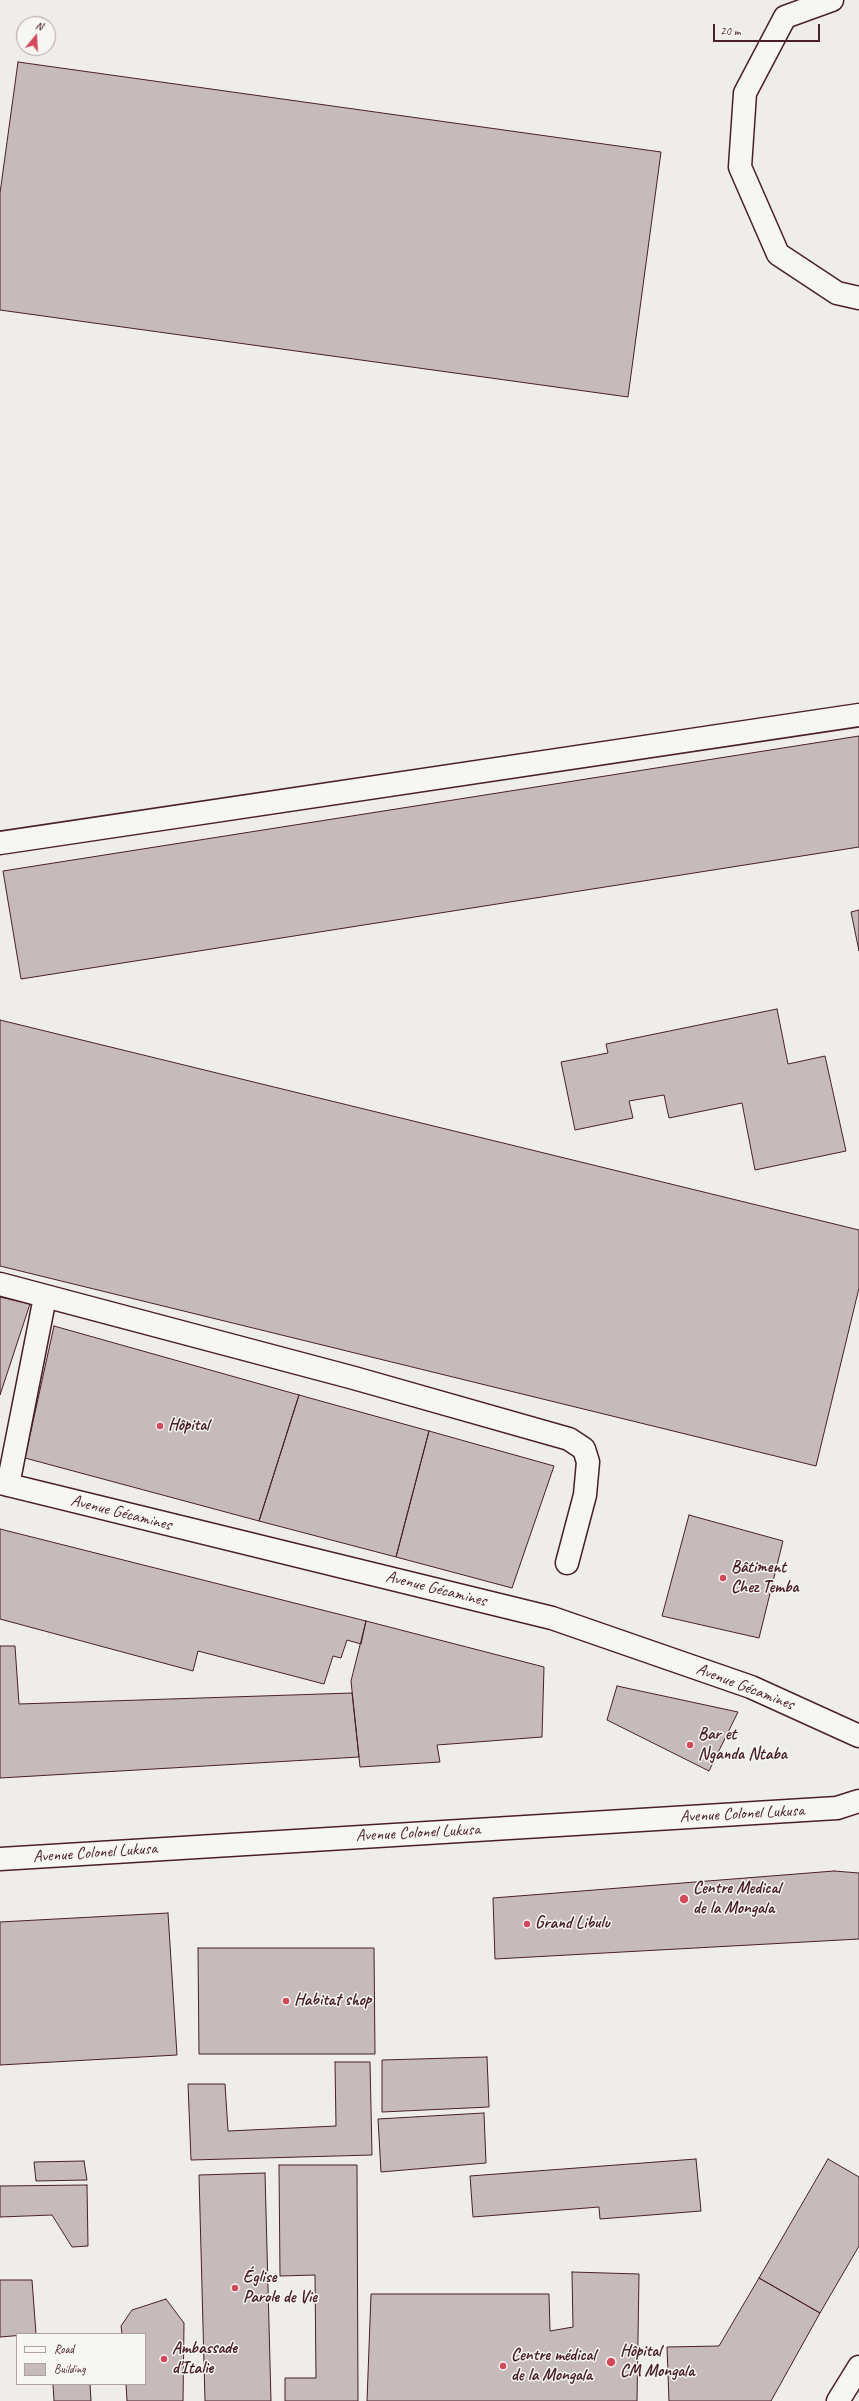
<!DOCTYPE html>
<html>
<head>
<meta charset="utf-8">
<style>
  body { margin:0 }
  #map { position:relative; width:859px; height:2401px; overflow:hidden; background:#efedea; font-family:Caveat,sans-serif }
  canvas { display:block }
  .legend { position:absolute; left:16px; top:2333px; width:130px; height:52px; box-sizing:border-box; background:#f6f6f2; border:1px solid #b1a0a2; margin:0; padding:5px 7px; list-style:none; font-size:12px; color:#4a1f2b }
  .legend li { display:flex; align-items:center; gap:8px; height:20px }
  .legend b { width:20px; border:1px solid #b1a0a2 }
  .north { position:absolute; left:16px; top:16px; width:40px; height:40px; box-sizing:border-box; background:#f6f6f2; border:1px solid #b1a0a2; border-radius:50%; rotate:18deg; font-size:11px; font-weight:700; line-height:16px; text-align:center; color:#4a1f2b }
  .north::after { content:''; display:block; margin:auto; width:14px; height:18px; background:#d1495b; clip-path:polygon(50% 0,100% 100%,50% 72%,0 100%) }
  .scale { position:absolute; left:713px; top:24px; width:107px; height:18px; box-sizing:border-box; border:2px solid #4a1f2b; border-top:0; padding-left:5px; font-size:12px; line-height:14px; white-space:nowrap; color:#4a1f2b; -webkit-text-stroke:3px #f6f6f2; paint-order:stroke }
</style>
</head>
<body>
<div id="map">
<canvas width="859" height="2401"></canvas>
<ul class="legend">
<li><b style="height:5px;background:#f6f6f2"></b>Road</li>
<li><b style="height:11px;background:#c6babb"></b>Building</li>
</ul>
<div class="north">N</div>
<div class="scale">20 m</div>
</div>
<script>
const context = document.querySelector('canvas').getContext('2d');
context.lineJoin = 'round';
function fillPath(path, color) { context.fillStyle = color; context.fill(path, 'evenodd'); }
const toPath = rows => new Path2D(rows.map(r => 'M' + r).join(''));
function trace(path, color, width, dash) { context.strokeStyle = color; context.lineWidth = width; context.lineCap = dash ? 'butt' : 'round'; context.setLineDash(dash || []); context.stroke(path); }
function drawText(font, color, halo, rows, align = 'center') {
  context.font = font + ' Caveat,sans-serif'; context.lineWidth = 3; context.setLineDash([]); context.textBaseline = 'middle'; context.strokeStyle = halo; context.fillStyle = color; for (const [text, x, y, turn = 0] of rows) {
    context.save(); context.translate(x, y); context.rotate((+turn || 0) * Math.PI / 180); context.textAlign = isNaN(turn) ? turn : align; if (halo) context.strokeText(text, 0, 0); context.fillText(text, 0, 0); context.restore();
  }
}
const building = toPath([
  [18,62,661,152,628,397,0,310,0,193,18,62],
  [859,736,859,847,21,979,3,871,859,736],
  [859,910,859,951,851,912,859,910],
  [777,1009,788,1064,825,1056,846,1151,755,1170,742,1103,669,1118,664,1095,629,1101,633,1118,575,1130,561,1062,608,1053,606,1044,777,1009],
  [0,1020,859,1230,859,1288,816,1466,0,1266,0,1020],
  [0,1297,30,1304,0,1395,0,1297],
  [54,1326,299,1395,259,1521,25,1458,54,1326],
  [299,1395,429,1431,396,1557,259,1521,299,1395],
  [429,1431,554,1466,512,1588,396,1557,429,1431],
  [689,1515,783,1541,759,1638,662,1616,689,1515],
  [0,1529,366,1621,361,1644,347,1640,341,1658,333,1656,324,1684,198,1651,193,1671,0,1619,0,1529],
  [366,1621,544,1667,542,1737,437,1745,440,1762,360,1767,351,1681,366,1621],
  [0,1646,15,1646,19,1704,352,1693,359,1757,0,1778,0,1646],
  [617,1686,738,1712,709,1771,607,1720,617,1686],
  [834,1871,859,1873,859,1939,495,1959,493,1898,834,1871],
  [168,1913,177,2055,0,2065,0,1922,168,1913],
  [198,1948,374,1948,375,2054,199,2054,198,1948],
  [487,2057,489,2107,382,2112,382,2060,487,2057],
  [335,2062,370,2062,372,2155,191,2160,188,2084,225,2084,228,2131,336,2126,335,2062],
  [484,2113,486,2163,381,2172,378,2119,484,2113],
  [696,2159,701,2211,600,2219,599,2207,473,2217,470,2176,696,2159],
  [828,2159,859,2177,859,2246,820,2313,759,2278,828,2159],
  [84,2161,87,2180,36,2181,34,2162,84,2161],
  [279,2165,357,2165,358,2401,285,2401,285,2378,316,2378,315,2275,280,2276,279,2165],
  [265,2173,271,2401,205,2401,199,2175,265,2173],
  [87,2185,88,2246,72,2247,52,2215,0,2217,0,2186,87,2185],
  [572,2272,639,2274,637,2401,367,2401,371,2294,549,2294,550,2331,573,2327,572,2272],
  [759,2278,820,2313,771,2401,669,2401,667,2347,719,2346,759,2278],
  [0,2280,32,2280,36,2334,0,2337,0,2280],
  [166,2299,184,2323,183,2401,127,2401,126,2384,145,2384,145,2334,122,2334,121,2326,132,2310,166,2299],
  [53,2384,90,2384,91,2401,54,2401,53,2384]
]);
fillPath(building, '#c6babb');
trace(building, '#4a1f2b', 1);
const minor = toPath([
  [832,0,785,17,745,93,740,167,778,254,837,293,859,298],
  [0,843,859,715],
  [0,1284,354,1378,569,1439,584,1449,588,1462,585,1495,567,1563],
  [0,1483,552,1618,751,1687,859,1736],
  [8,1485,45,1297],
  [838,2401,859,2367]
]);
const major = toPath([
  [0,1859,837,1808,859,1801]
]);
trace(minor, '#4a1f2b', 25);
trace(major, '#4a1f2b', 25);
trace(minor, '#f6f6f2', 22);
trace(major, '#f6f6f2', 22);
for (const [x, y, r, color] of [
  [160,1426,4,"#d1495b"],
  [723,1578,4,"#d1495b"],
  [690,1745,4,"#d1495b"],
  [684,1899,5,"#d1495b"],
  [527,1924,4,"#d1495b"],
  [286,2001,4,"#d1495b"],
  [235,2288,4,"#d1495b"],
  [164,2359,4,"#d1495b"],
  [611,2362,5,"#d1495b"],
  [503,2366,4,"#d1495b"]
]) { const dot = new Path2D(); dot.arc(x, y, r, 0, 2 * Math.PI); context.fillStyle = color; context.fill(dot); trace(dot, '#f6f6f2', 1.5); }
drawText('bold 17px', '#4a1f2b', '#f6f6f2', [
  ["Hôpital",168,1426],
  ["Bâtiment",731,1568],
  ["Chez Temba",731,1588],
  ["Bar et",698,1735],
  ["Nganda Ntaba",698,1755],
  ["Centre Medical",693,1889],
  ["de la Mongala",693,1909],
  ["Grand Libulu",535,1924],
  ["Habitat shop",294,2001],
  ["Église",243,2278],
  ["Parole de Vie",243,2298],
  ["Ambassade",172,2349],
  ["d'Italie",172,2369],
  ["Hôpital",620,2352],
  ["CM Mongala",620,2372],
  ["Centre médical",511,2356],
  ["de la Mongala",511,2376]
], 'left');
drawText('17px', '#4a1f2b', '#f6f6f2', [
  ["Avenue Gécamines",121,1513,14],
  ["Avenue Gécamines",436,1589,14],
  ["Avenue Gécamines",745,1687,21],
  ["Avenue Colonel Lukusa",742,1814,-3],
  ["Avenue Colonel Lukusa",418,1833,-3],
  ["Avenue Colonel Lukusa",95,1853,-4]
]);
</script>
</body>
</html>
